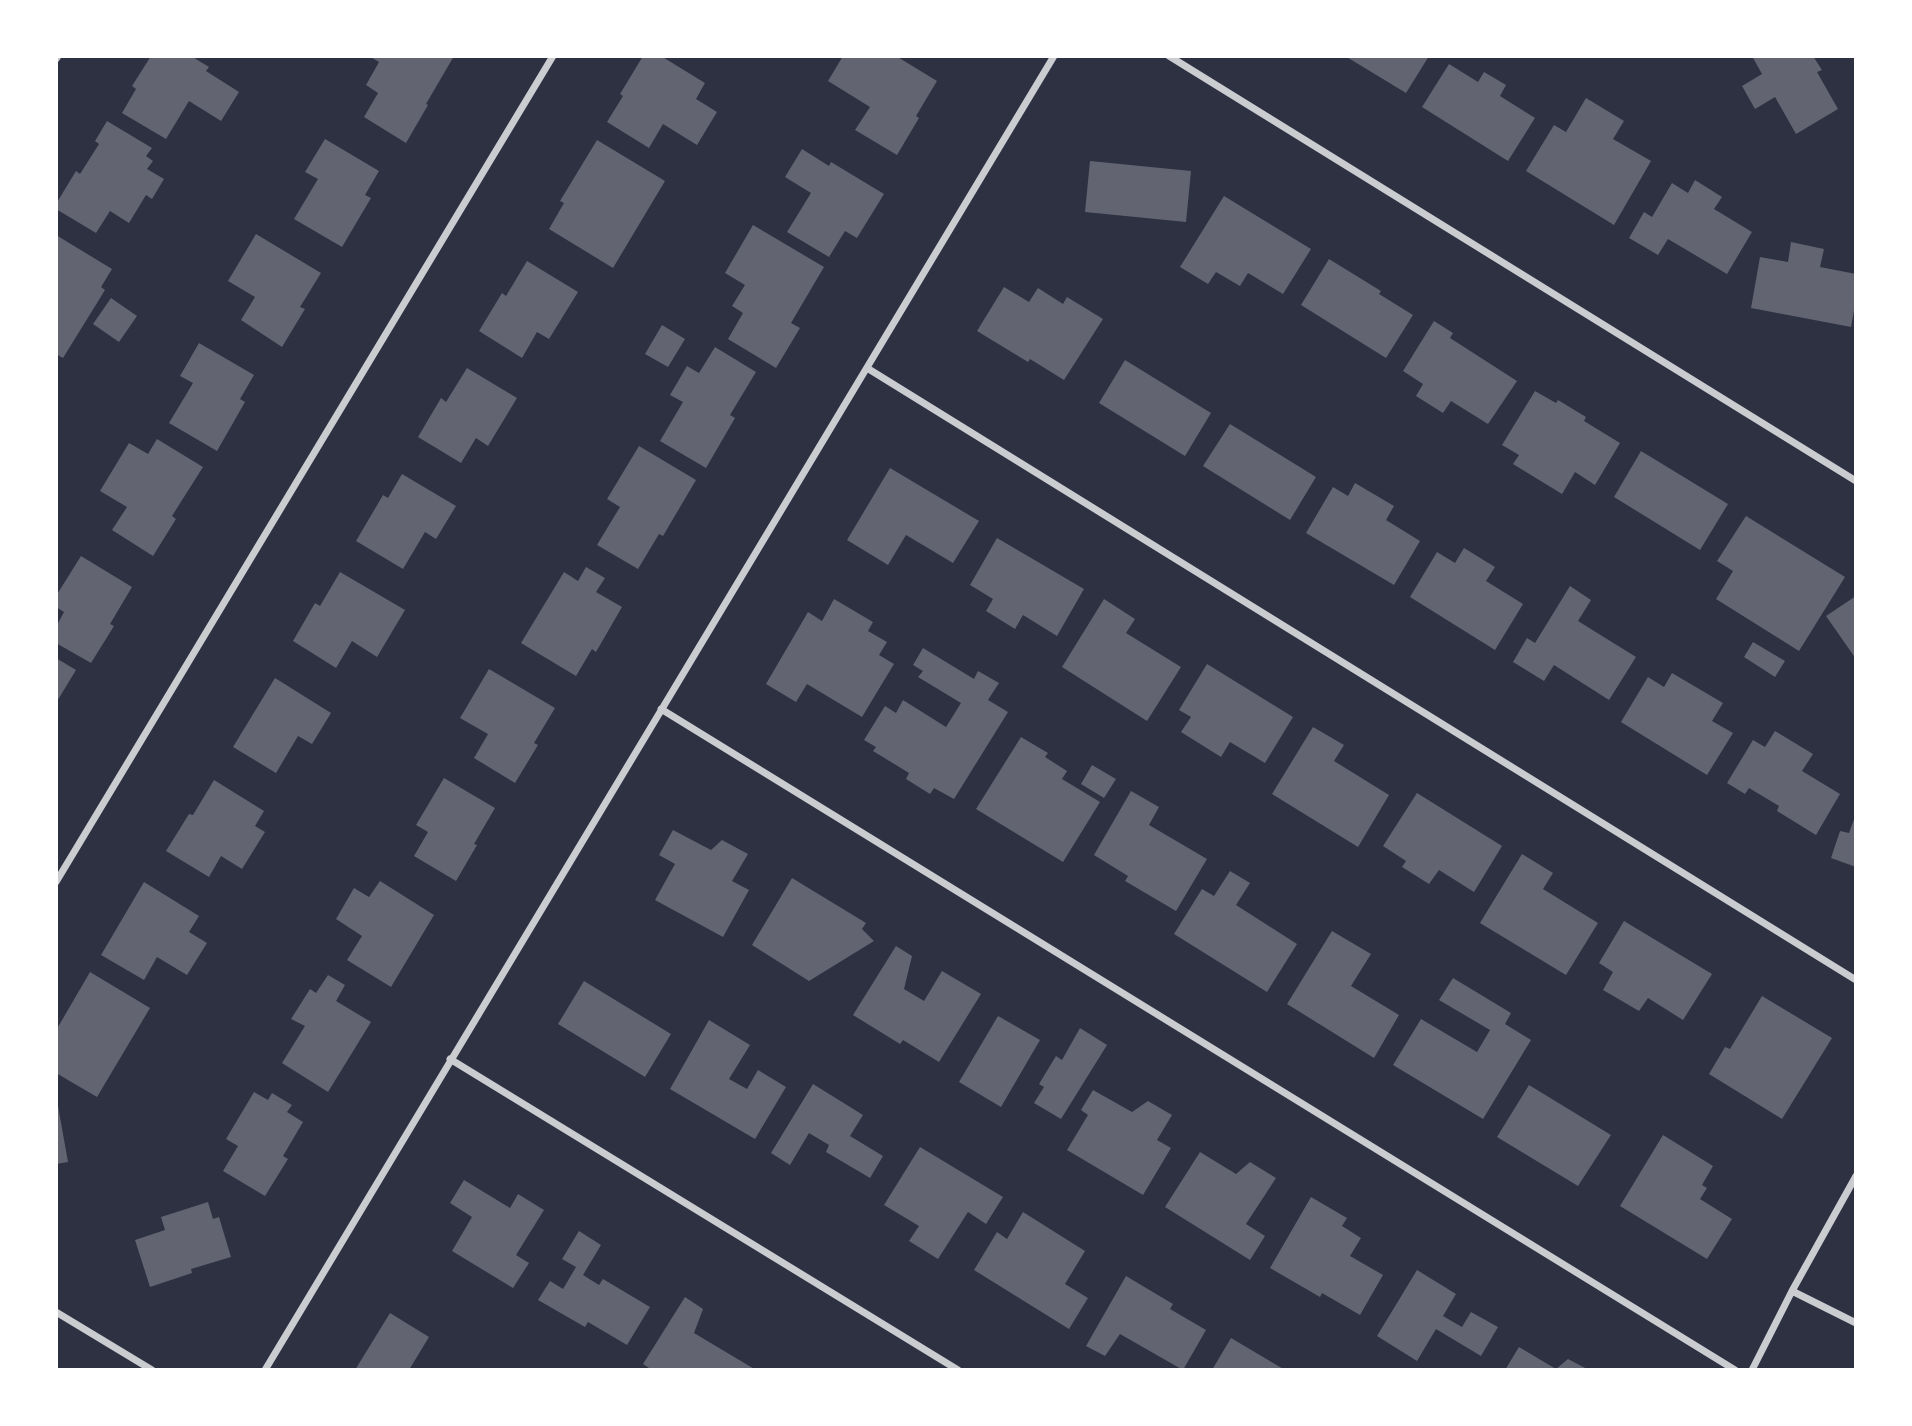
<!DOCTYPE html>
<html>
<head>
<meta charset="utf-8">
<style>
  body { margin:0 }
  #map { position:relative; width:1912px; height:1426px; overflow:hidden; background:#2d3142; font-family:"PT Sans",sans-serif }
  canvas { display:block }
  .frame { position:absolute; inset:0; border:58px solid #fff; pointer-events:none }
</style>
</head>
<body>
<div id="map">
<canvas width="1912" height="1426"></canvas>
<div class="frame"></div>
</div>
<script>
const context = document.querySelector('canvas').getContext('2d');
context.lineJoin = 'round';
function fillPath(path, color) { context.fillStyle = color; context.fill(path, 'evenodd'); }
const toPath = rows => new Path2D(rows.map(r => 'M' + r).join(''));
function trace(path, color, width, dash) { context.strokeStyle = color; context.lineWidth = width; context.lineCap = dash ? 'butt' : 'round'; context.setLineDash(dash || []); context.stroke(path); }
fillPath(toPath([
  [151,56,191,56,209,67,206,71,239,92,221,121,189,101,166,139,122,113,136,89,132,86],
  [369,56,454,56,426,104,428,105,406,143,364,117,378,93,366,85,379,62],
  [643,56,661,56,705,83,696,99,717,112,697,145,663,124,649,148,607,122,623,96,620,94],
  [843,56,896,56,937,81,916,116,919,118,897,155,855,130,870,107,828,81],
  [1345,56,1429,56,1406,93],
  [1752,56,1813,56,1822,70,1817,72,1838,109,1796,134,1775,97,1755,109,1742,86,1762,74],
  [1449,64,1478,82,1484,72,1506,85,1500,96,1535,118,1508,161,1422,107],
  [1586,98,1624,121,1613,139,1651,161,1614,225,1526,171,1554,125,1566,132],
  [107,121,152,148,146,156,153,161,147,169,164,179,152,199,146,195,129,223,110,211,96,233,56,209,56,204,76,171,80,174,99,144,95,141],
  [325,139,379,171,365,195,371,198,342,247,294,219,318,179,305,172],
  [597,140,665,181,613,268,549,229,564,203,560,201],
  [802,149,829,166,831,162,884,194,857,238,845,231,829,257,787,232,811,193,785,177],
  [1090,161,1191,171,1186,222,1085,212],
  [1695,180,1722,197,1714,209,1752,232,1727,274,1668,239,1658,255,1629,238,1644,212,1652,217,1672,183,1688,193],
  [1224,196,1311,249,1283,294,1248,273,1240,286,1216,272,1208,284,1180,267],
  [753,225,824,267,791,323,800,328,776,368,728,339,743,313,732,306,745,285,725,273],
  [256,234,321,273,300,307,305,309,282,347,241,320,255,297,228,281],
  [56,235,112,269,101,287,105,290,63,358,56,354],
  [1791,242,1824,249,1820,267,1856,274,1856,299,1851,327,1751,308,1760,257,1788,262],
  [1329,259,1381,291,1379,294,1413,315,1386,358,1301,305],
  [527,261,578,292,549,339,537,332,522,358,479,331,502,293,506,296],
  [1004,287,1029,302,1038,288,1063,304,1067,297,1103,319,1064,380,1030,359,1028,362,977,331],
  [111,298,137,316,119,342,93,324],
  [1434,321,1453,333,1450,338,1517,381,1488,424,1451,401,1443,413,1416,396,1423,384,1403,371],
  [662,325,685,339,668,367,645,354],
  [199,343,254,375,240,399,245,402,217,451,169,423,193,383,180,376],
  [715,347,756,372,730,415,735,418,706,468,660,441,683,402,670,395,687,366,699,373],
  [1125,360,1211,413,1185,456,1099,403],
  [467,368,517,398,488,446,476,438,461,463,418,437,441,398,446,402],
  [1535,391,1556,403,1558,400,1586,417,1584,421,1620,443,1595,485,1575,472,1562,494,1513,464,1519,455,1502,445],
  [1230,424,1316,477,1290,520,1203,466],
  [157,439,203,467,172,516,176,519,153,556,112,530,127,507,100,491,129,443,148,454],
  [639,446,696,480,663,536,659,534,638,569,597,545,620,507,607,499],
  [1641,451,1728,504,1700,550,1614,497],
  [890,468,979,521,953,563,906,535,888,565,847,540],
  [402,474,456,506,436,539,425,532,403,569,356,541,383,495,388,498],
  [1355,483,1394,506,1386,520,1420,541,1394,585,1306,533,1333,487,1348,496],
  [1746,516,1845,577,1799,651,1716,599,1733,571,1717,561],
  [997,538,1084,589,1057,636,1023,615,1015,629,986,611,993,599,970,585],
  [1464,548,1495,567,1486,581,1523,604,1495,650,1410,597,1437,552,1455,563],
  [81,556,132,587,110,624,114,626,91,663,56,643,56,627,64,612,56,607,56,596],
  [586,567,605,578,596,592,622,607,596,652,592,649,576,676,521,643,564,572,578,581],
  [340,572,405,610,377,657,352,641,336,668,293,641,315,603,320,606],
  [1570,586,1591,600,1578,621,1636,657,1609,700,1554,665,1544,681,1513,662,1527,638,1535,643],
  [1856,596,1856,659,1826,616],
  [834,599,873,622,868,631,887,642,879,655,894,664,862,717,807,684,796,702,766,684,808,612,822,621],
  [1104,599,1135,619,1126,633,1181,667,1147,721,1062,667],
  [1753,642,1785,661,1775,677,1744,657],
  [923,648,974,679,978,671,999,683,988,700,1008,712,954,799,934,788,930,794,906,779,909,773,873,751,876,747,864,740,885,706,896,713,903,700,946,727,961,703,918,677,923,671,913,665],
  [56,658,76,670,56,703],
  [1207,664,1293,717,1265,763,1230,742,1221,757,1181,732,1191,717,1179,710],
  [489,669,555,708,534,743,538,745,515,783,474,758,488,734,460,718],
  [1672,673,1723,703,1712,721,1733,733,1707,775,1621,722,1648,677,1664,687],
  [275,678,331,713,312,744,298,736,276,773,233,747],
  [1313,727,1344,745,1334,761,1389,795,1358,847,1272,794],
  [1775,731,1813,754,1802,771,1840,794,1816,835,1777,811,1779,806,1749,788,1745,794,1727,783,1753,740,1765,747],
  [1021,737,1048,753,1045,757,1067,771,1062,779,1100,802,1063,862,976,809],
  [1092,765,1116,779,1104,798,1081,784],
  [444,778,495,808,474,844,477,845,456,881,414,856,428,832,416,825],
  [214,780,264,811,255,826,265,832,242,869,221,856,209,877,166,851,189,814,193,815],
  [1131,791,1159,807,1149,825,1207,859,1176,911,1125,881,1128,876,1094,855],
  [1417,793,1502,846,1474,892,1439,870,1429,884,1402,867,1406,861,1383,846],
  [1856,814,1856,867,1831,858,1840,831,1849,833],
  [673,830,711,850,722,840,748,854,732,881,749,890,723,937,655,900,675,864,659,855],
  [1522,854,1553,873,1543,889,1598,923,1566,975,1480,923],
  [1230,871,1250,883,1236,905,1297,944,1267,992,1174,934,1202,889,1214,896],
  [792,878,866,923,862,929,874,941,809,981,752,945],
  [380,881,434,915,391,987,347,960,362,936,336,919,354,888,369,897],
  [144,882,199,916,189,932,207,943,187,975,157,957,144,980,101,955],
  [1624,921,1712,974,1683,1020,1648,998,1639,1011,1603,990,1613,972,1599,963],
  [1332,931,1371,954,1351,986,1399,1015,1374,1058,1287,1004],
  [896,946,912,956,904,989,924,1001,942,971,981,994,939,1062,903,1040,900,1044,853,1015],
  [90,972,150,1008,97,1097,56,1073,56,1025,58,1027],
  [328,975,345,985,336,1001,371,1022,328,1092,282,1063,305,1026,291,1019,310,989,316,993],
  [1453,978,1511,1013,1505,1024,1531,1040,1483,1119,1393,1065,1421,1019,1477,1052,1490,1030,1439,1000],
  [584,981,671,1034,645,1077,558,1024],
  [1762,996,1832,1038,1782,1119,1709,1074,1725,1047,1730,1049],
  [998,1016,1040,1040,1001,1107,959,1082],
  [709,1020,750,1045,729,1079,747,1089,758,1070,786,1087,755,1139,670,1089],
  [1080,1028,1107,1045,1061,1119,1034,1103,1044,1087,1039,1084,1056,1056,1062,1060],
  [813,1084,863,1115,850,1136,883,1156,870,1178,826,1152,829,1145,809,1133,790,1165,771,1153],
  [1529,1085,1611,1135,1578,1186,1497,1137],
  [1093,1090,1132,1112,1148,1101,1172,1115,1157,1140,1171,1148,1143,1195,1067,1150,1088,1115,1081,1110],
  [254,1092,268,1100,272,1093,292,1105,287,1112,303,1122,283,1156,288,1159,265,1196,223,1171,238,1146,226,1139],
  [56,1106,58,1106,68,1162,56,1164],
  [1663,1135,1713,1166,1702,1185,1707,1188,1700,1199,1732,1219,1707,1259,1620,1206],
  [920,1147,1003,1197,986,1224,968,1212,938,1259,909,1241,919,1226,884,1205],
  [1200,1152,1236,1174,1250,1162,1276,1178,1246,1224,1265,1236,1250,1260,1165,1207],
  [464,1180,510,1208,518,1194,544,1210,516,1255,529,1263,513,1288,452,1251,472,1217,450,1203],
  [1311,1197,1347,1218,1342,1226,1361,1238,1350,1256,1383,1275,1360,1315,1322,1293,1320,1297,1270,1268],
  [208,1202,213,1219,219,1217,231,1257,191,1269,192,1273,150,1287,135,1240,165,1230,161,1217],
  [1023,1212,1085,1251,1065,1284,1088,1298,1069,1329,974,1270,997,1232,1007,1239],
  [579,1231,601,1245,583,1275,599,1285,603,1279,650,1307,627,1345,588,1322,585,1327,538,1300,550,1281,563,1289,576,1267,562,1259],
  [1417,1270,1456,1294,1443,1316,1462,1327,1471,1312,1498,1327,1481,1356,1436,1329,1417,1361,1377,1336],
  [1126,1276,1173,1304,1170,1309,1206,1330,1183,1370,1120,1334,1105,1356,1086,1346],
  [685,1297,703,1309,694,1333,756,1370,652,1370,643,1364],
  [390,1313,429,1337,409,1370,355,1370],
  [1231,1338,1285,1370,1212,1370],
  [1519,1347,1556,1369,1568,1359,1589,1370,1505,1370]
]), '#626471');
trace(toPath([
  [1169,56,1856,481],
  [56,59,58,56],
  [867,368,1856,980],
  [661,709,1735,1370],
  [56,882,553,56],
  [450,1059,958,1370],
  [1792,1291,1856,1323],
  [56,1312,152,1370],
  [265,1370,1054,56],
  [1752,1370,1792,1291,1856,1176]
]), '#caccd0', 7);
</script>
</body>
</html>
